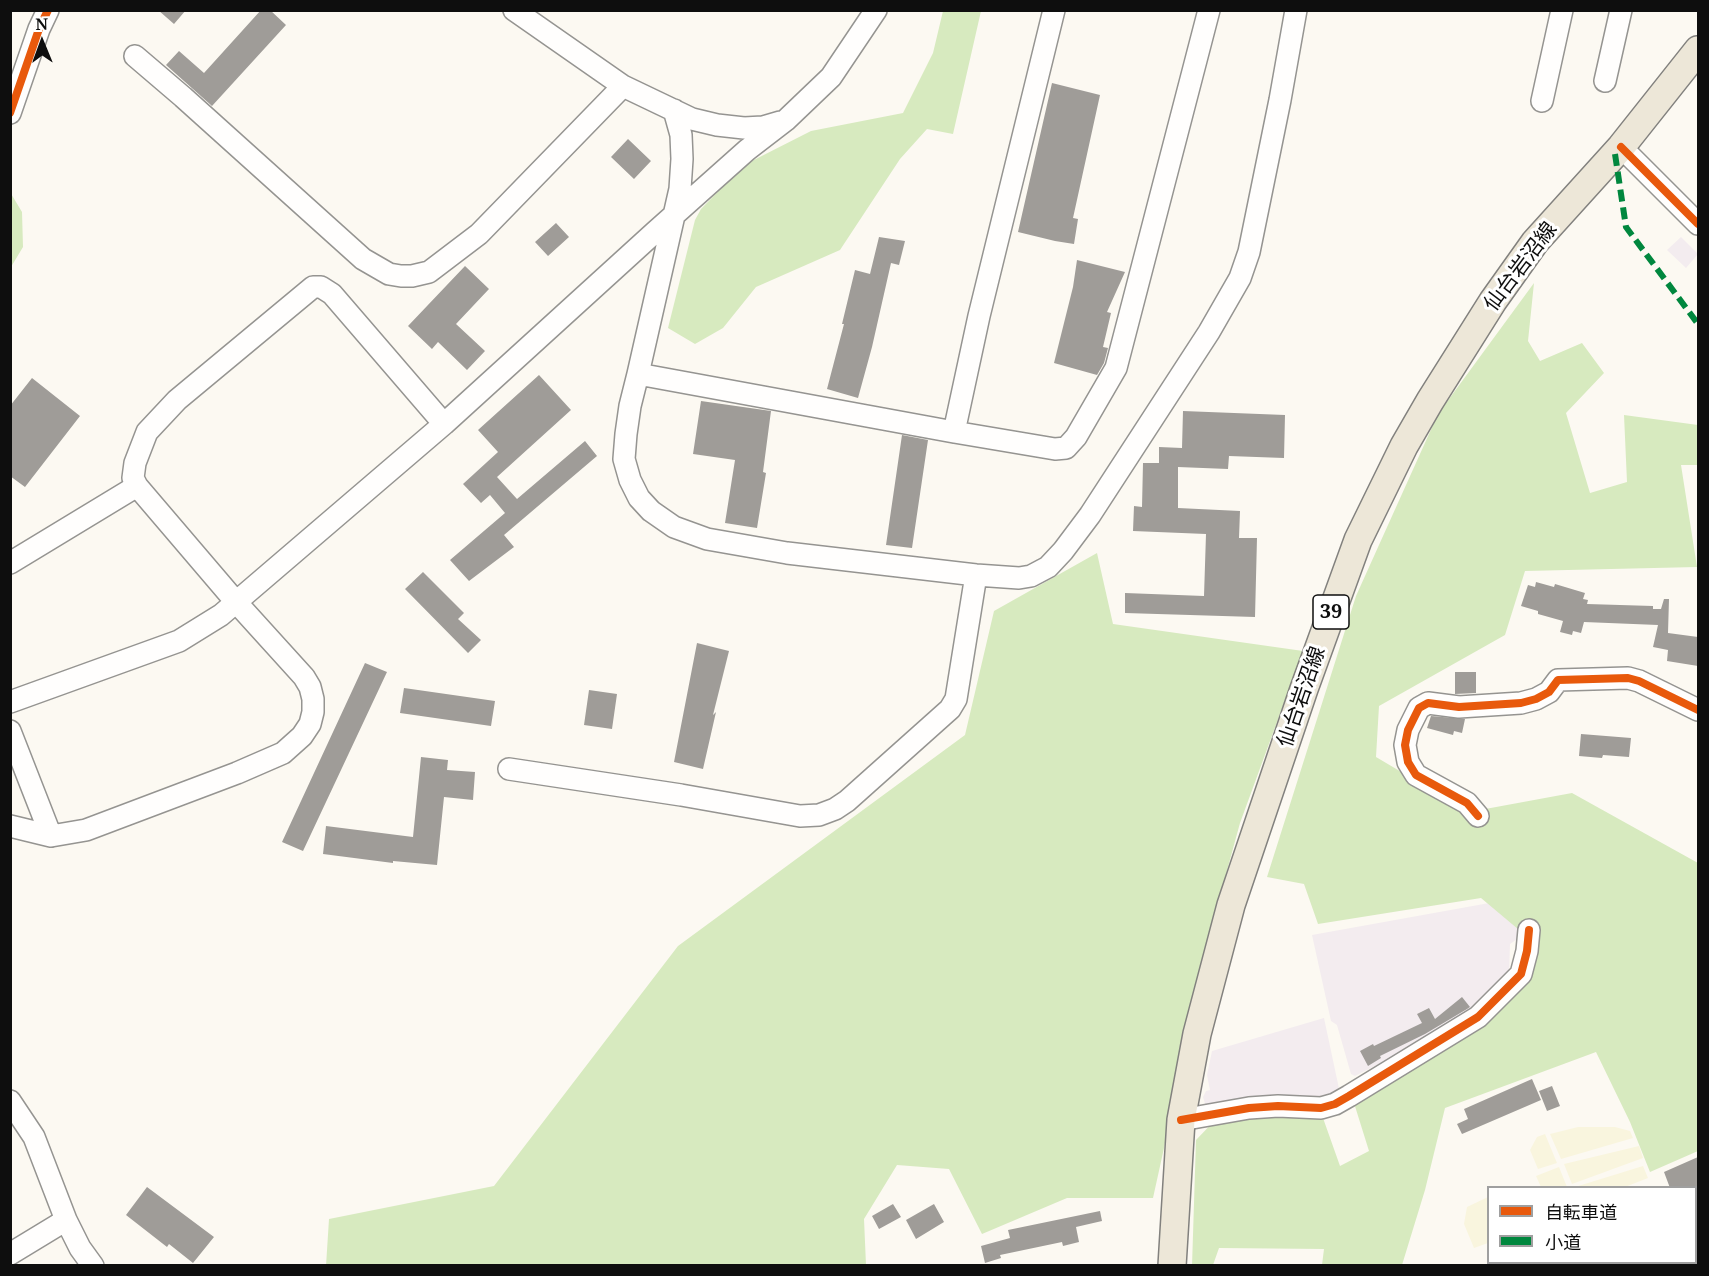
<!DOCTYPE html>
<html>
<head>
<meta charset="utf-8">
<style>
  body { margin:0 }
  #map { position:relative; width:1709px; height:1276px; overflow:hidden; background:#fcf9f2; font-family:"Noto Serif","Noto Sans JP",serif }
  canvas { display:block }
  .frame { position:absolute; inset:0; border:12px solid #0e0e0e; pointer-events:none }
  .legend { position:absolute; left:1487px; top:1186px; width:210px; height:78px; box-sizing:border-box; background:#fff; border:2px solid #9f9f9f; margin:0; padding:8px 10px; list-style:none; font-size:18px; color:#0e0e0e }
  .legend li { display:flex; align-items:center; gap:12px; height:30px }
  .legend b { width:30px; border:2px solid #9f9f9f }
  .north { position:absolute; left:12px; top:12px; width:60px; height:60px; -webkit-text-stroke:4px #fff; paint-order:stroke; rotate:359deg; font-size:16px; font-weight:700; line-height:24px; text-align:center; color:#0e0e0e }
  .north::after { content:''; display:block; margin:auto; width:21px; height:27px; background:#0e0e0e; clip-path:polygon(50% 0,100% 100%,50% 72%,0 100%) }
</style>
</head>
<body>
<div id="map">
<canvas width="1709" height="1276"></canvas>
<div class="frame"></div>
<ul class="legend">
<li><b style="height:8px;background:#e8590c"></b>自転車道</li>
<li><b style="height:8px;background:#00873e"></b>小道</li>
</ul>
<div class="north">N</div>
</div>
<script>
const context = document.querySelector('canvas').getContext('2d');
context.lineJoin = 'round';
function fillPath(path, color) { context.fillStyle = color; context.fill(path, 'evenodd'); }
const toPath = rows => new Path2D(rows.map(r => 'M' + r).join(''));
function trace(path, color, width, dash) { context.strokeStyle = color; context.lineWidth = width; context.lineCap = dash ? 'butt' : 'round'; context.setLineDash(dash || []); context.stroke(path); }
function drawText(font, color, halo, rows, align = 'center') {
  context.font = font + ' "Noto Serif","Noto Sans JP",serif'; context.lineWidth = 6; context.setLineDash([]); context.textBaseline = 'middle'; context.strokeStyle = halo; context.fillStyle = color; for (const [text, x, y, turn = 0] of rows) {
    context.save(); context.translate(x, y); context.rotate((+turn || 0) * Math.PI / 180); context.textAlign = isNaN(turn) ? turn : align; if (halo) context.strokeText(text, 0, 0); context.fillText(text, 0, 0); context.restore();
  }
}
fillPath(toPath([
  [1681,237,1698,254,1686,268,1667,250],
  [1517,898,1520,937,1510,944,1509,974,1457,1025,1355,1076,1351,1074,1337,1025,1331,1021,1312,935],
  [1324,1018,1341,1098,1207,1110,1203,1097,1206,1091,1210,1090,1207,1075,1212,1051]
]), '#f3ecef');
fillPath(toPath([
  [1578,1127,1615,1127,1630,1131,1633,1138,1561,1159,1550,1134],
  [1545,1134,1557,1163,1538,1169,1530,1150,1537,1137],
  [1639,1146,1643,1158,1572,1184,1564,1164],
  [1643,1166,1648,1178,1625,1187,1575,1187],
  [1559,1167,1567,1187,1541,1187,1536,1176],
  [1488,1197,1488,1243,1474,1248,1464,1224,1467,1207]
]), '#f9f5de');
fillPath(toPath([
  [943,11,981,11,953,134,927,129,900,159,840,250,756,287,723,328,695,344,668,328,695,220,701,209,744,165,811,131,903,113,933,53],
  [10,192,22,212,23,247,11,267],
  [1534,283,1528,341,1540,361,1582,343,1604,373,1566,413,1590,493,1627,482,1624,415,1698,425,1698,465,1681,465,1697,567,1525,571,1505,635,1379,706,1376,757,1469,812,1572,793,1698,863,1698,1151,1650,1172,1630,1122,1596,1052,1445,1108,1425,1190,1402,1265,1322,1265,1324,1249,1219,1248,1213,1265,1192,1266,1196,1140,1220,1115,1276,1109,1323,1118,1340,1166,1369,1151,1354,1103,1481,1018,1537,945,1481,898,1318,924,1304,884,1267,877,1356,596,1438,414],
  [1097,553,1113,624,1303,651,1240,823,1190,1006,1164,1148,1153,1198,1067,1198,982,1234,949,1169,897,1165,864,1219,866,1265,326,1266,329,1219,494,1186,678,946,965,735,994,611]
]), '#d7eabf');
trace(toPath([
  [1696,1251,1698,1250],
  [1660,1266,1667,1262]
]), '#c8e9f7', 4.5);
fillPath(toPath([
  [158,10,186,10,174,24],
  [261,10,270,10,286,25,212,106,166,65,179,51,204,73],
  [1052,83,1100,95,1073,218,1078,219,1074,244,1055,241,1018,232],
  [628,139,651,161,634,179,611,157],
  [556,223,569,237,548,256,535,242],
  [879,237,905,241,899,265,891,263,872,347,858,398,827,389,844,324,842,324,855,270,870,274],
  [1077,260,1125,272,1107,312,1111,313,1103,347,1108,348,1104,363,1097,375,1054,363,1073,287],
  [465,266,489,289,456,324,485,351,467,370,438,342,432,349,408,326],
  [539,375,571,410,497,477,517,499,585,441,597,456,504,535,514,547,469,581,450,560,505,513,490,495,481,503,463,484,498,452,478,430],
  [32,378,80,416,25,487,10,476,10,406],
  [701,401,771,411,763,472,766,473,757,528,725,523,735,460,693,454],
  [1183,411,1285,415,1284,458,1229,456,1228,469,1178,467,1178,508,1240,511,1239,538,1257,538,1255,617,1125,613,1125,593,1204,596,1206,534,1133,531,1134,506,1142,507,1143,463,1159,463,1159,447,1182,448],
  [902,435,928,440,912,548,886,545],
  [423,572,464,613,458,619,481,640,468,653,405,589],
  [1536,582,1554,587,1555,584,1585,593,1583,599,1588,600,1587,604,1653,606,1653,609,1661,609,1664,599,1669,599,1668,633,1698,637,1698,666,1667,661,1668,650,1653,647,1658,625,1584,622,1581,633,1573,631,1572,635,1560,632,1563,621,1538,614,1538,611,1521,606,1528,585,1535,587],
  [697,643,729,651,713,715,716,712,703,769,674,762],
  [365,663,387,672,303,851,282,842],
  [1455,672,1476,672,1476,693,1455,694],
  [404,688,495,701,491,726,400,713],
  [589,690,617,694,612,729,584,725],
  [1431,716,1465,719,1462,733,1454,731,1453,735,1427,728],
  [1581,734,1631,738,1629,757,1603,755,1602,758,1579,756],
  [421,757,448,760,447,770,475,772,473,800,444,797,437,865,393,861,393,863,323,854,326,826,413,837],
  [1462,997,1470,1007,1467,1009,1425,1034,1380,1056,1381,1058,1368,1066,1360,1051,1373,1044,1374,1046,1422,1023,1417,1014,1429,1008,1435,1019],
  [1532,1079,1541,1100,1462,1134,1457,1124,1468,1119,1464,1109],
  [1552,1086,1560,1106,1547,1111,1539,1091],
  [1698,1157,1698,1188,1670,1188,1664,1172],
  [147,1187,214,1237,193,1263,169,1244,167,1247,126,1215],
  [893,1204,901,1217,879,1229,872,1216],
  [934,1204,944,1222,916,1239,906,1220],
  [1100,1211,1102,1221,1076,1227,1079,1242,1063,1246,1062,1242,1000,1255,1001,1258,985,1263,981,1246,1010,1238,1008,1230]
]), '#9f9c98');
const minor = toPath([
  [514,10,623,86,692,119,717,125,744,128,763,127,780,122],
  [1054,10,979,316,954,432,1055,449,1066,448,1076,437,1116,368,1209,10],
  [135,56,183,97,363,259,389,274,401,276,412,276,429,272,479,234,623,86],
  [1605,81,1621,10],
  [1542,101,1562,10],
  [674,110,681,135,682,159,680,189,638,374,630,406,626,434,624,459,630,480,639,498,651,511,674,527,707,539,787,553,976,575,1019,578,1031,576,1048,567,1063,551,1090,515,1209,332,1240,278,1249,252,1280,100,1296,10],
  [10,113,39,29,48,10],
  [1621,147,1698,224],
  [638,374,954,432],
  [10,563,137,486],
  [10,702,179,641,221,615,444,424,655,232,747,150,786,120,831,77,876,10],
  [10,731,51,836],
  [509,769,681,795,800,816,819,815,835,809,847,801,950,709,956,699,976,575],
  [1478,816,1467,803,1416,775,1408,762,1405,745,1408,730,1419,708,1428,703,1459,707,1521,703,1536,699,1549,692,1558,680,1628,678,1639,681,1698,710],
  [10,826,51,836,86,830,237,773,283,753,302,736,310,724,313,712,313,699,310,687,304,677,236,602,137,486,133,478,135,463,147,432,177,400,313,287,321,287,332,294,444,424],
  [10,1101,34,1137,66,1220,80,1248,93,1266],
  [1181,1120,1249,1108,1278,1106,1321,1108,1335,1104,1349,1096,1478,1017,1521,974,1527,951,1529,930],
  [10,1254,66,1220]
]);
const major = toPath([
  [1172,1266,1181,1120,1197,1034,1231,905,1304,689,1358,540,1404,446,1430,401,1493,301,1535,242,1621,147,1698,50]
]);
trace(minor, '#959491', 24);
trace(major, '#82817e', 30);
trace(minor, '#fffefd', 21);
trace(major, '#ede7d8', 27);
trace(toPath([
  [1615,154,1626,227,1698,324]
]), '#00873e', 6, [12, 6]);
trace(toPath([
  [10,113,39,29,48,10],
  [1621,147,1698,224],
  [1478,816,1467,803,1416,775,1408,762,1405,745,1408,730,1419,708,1428,703,1459,707,1521,703,1536,699,1549,692,1558,680,1628,678,1639,681,1698,710],
  [1181,1120,1249,1108,1278,1106,1321,1108,1335,1104,1349,1096,1478,1017,1521,974,1527,951,1529,930]
]), '#e8590c', 8);
for (const [x, y, w] of [
  [1331,612,36]
]) { const box = new Path2D(); box.roundRect(x - w / 2, y - 17, w, 34, 4.5); context.fillStyle = '#fff'; context.fill(box); trace(box, '#0e0e0e', 1.5); }
drawText('bold 20px', '#0e0e0e', null, [
  ["39",1331,612]
]);
drawText('21px', '#0e0e0e', '#fff', [
  ["仙台岩沼線",1521,267,-53],
  ["仙台岩沼線",1302,697,-71]
]);
</script>
</body>
</html>
